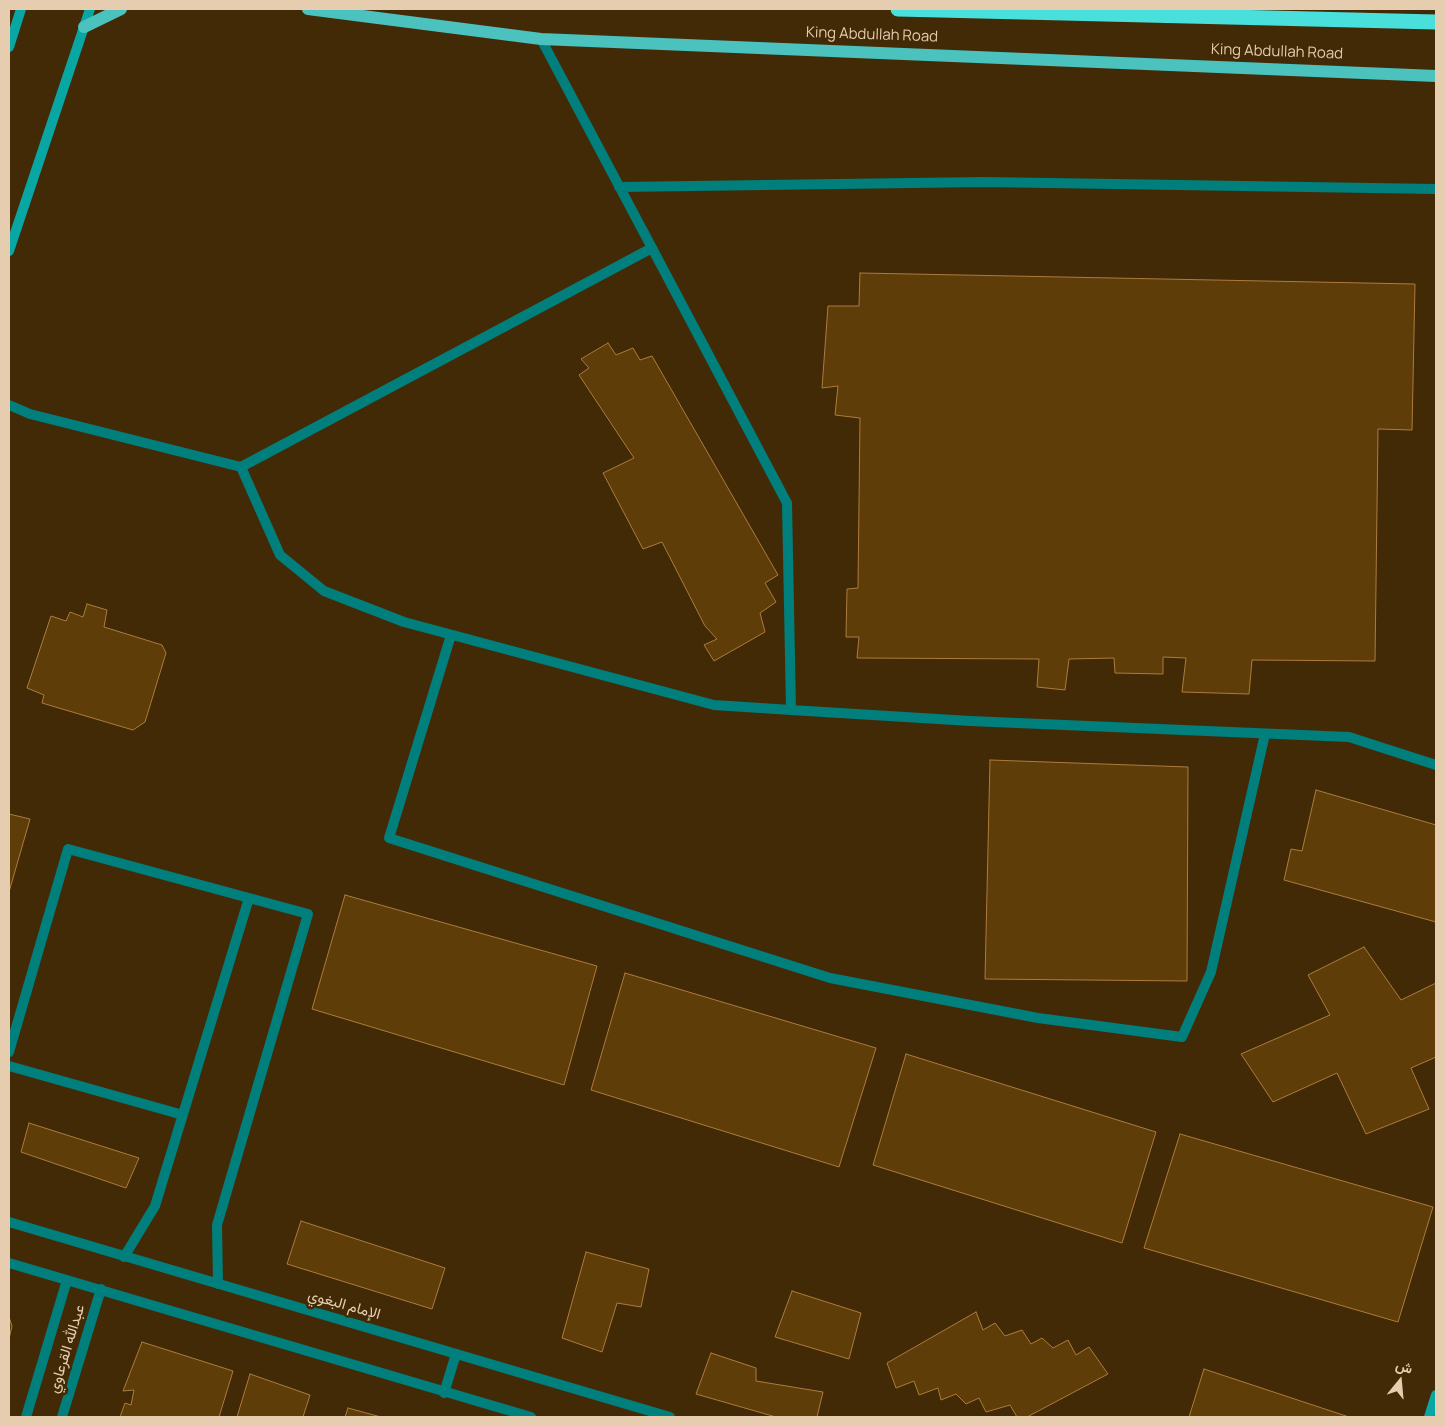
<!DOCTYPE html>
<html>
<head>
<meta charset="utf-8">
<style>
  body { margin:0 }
  #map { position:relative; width:1445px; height:1426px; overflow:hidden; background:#422a07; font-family:Manrope,Vazirmatn,sans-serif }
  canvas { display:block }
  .frame { position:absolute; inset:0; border:10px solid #e6cdaf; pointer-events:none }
  .north { position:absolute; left:1375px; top:1356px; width:50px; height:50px; -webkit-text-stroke:4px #422a07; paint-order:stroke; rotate:17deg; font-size:14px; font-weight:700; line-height:20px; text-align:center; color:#e6cdaf }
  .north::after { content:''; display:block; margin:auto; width:18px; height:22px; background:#e6cdaf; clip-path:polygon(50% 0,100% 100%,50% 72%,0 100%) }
</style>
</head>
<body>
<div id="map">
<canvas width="1445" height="1426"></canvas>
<div class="frame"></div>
<div class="north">ش</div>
</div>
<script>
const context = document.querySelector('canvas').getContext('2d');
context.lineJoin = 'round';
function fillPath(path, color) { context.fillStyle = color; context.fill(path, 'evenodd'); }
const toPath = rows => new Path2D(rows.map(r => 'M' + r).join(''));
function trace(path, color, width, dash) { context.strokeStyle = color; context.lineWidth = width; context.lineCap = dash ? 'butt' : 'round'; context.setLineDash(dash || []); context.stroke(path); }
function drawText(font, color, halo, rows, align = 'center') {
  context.font = font + ' Manrope,Vazirmatn,sans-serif'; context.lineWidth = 5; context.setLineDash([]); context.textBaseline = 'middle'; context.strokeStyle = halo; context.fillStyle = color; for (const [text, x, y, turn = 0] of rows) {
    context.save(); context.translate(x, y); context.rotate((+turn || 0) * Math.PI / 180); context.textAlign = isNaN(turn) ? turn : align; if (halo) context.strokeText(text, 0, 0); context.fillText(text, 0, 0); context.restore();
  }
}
const building = toPath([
  [860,273,1415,284,1412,430,1378,429,1375,661,1252,660,1249,694,1182,692,1186,658,1163,657,1163,674,1115,673,1114,658,1069,659,1065,690,1037,687,1039,659,857,658,859,637,846,637,847,589,858,588,860,418,835,415,838,386,822,388,828,306,859,306,860,273],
  [608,343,616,355,633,348,640,360,652,356,778,575,765,583,776,602,760,613,765,632,714,661,704,645,717,639,705,626,662,542,643,549,603,473,634,458,579,375,589,368,581,359,608,343],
  [87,604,107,610,104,627,162,645,166,653,145,722,133,730,42,703,44,695,27,688,51,616,66,621,70,612,83,617,87,604],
  [990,760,1188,767,1187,981,985,979,990,760],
  [1316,790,1436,825,1436,922,1284,880,1291,849,1302,851,1316,790],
  [9,814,30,819,9,892,9,814],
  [345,895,597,966,564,1085,312,1009,345,895],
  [1364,947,1401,1000,1436,983,1436,1057,1411,1068,1429,1109,1366,1134,1337,1073,1273,1102,1241,1054,1330,1015,1308,975,1364,947],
  [625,973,876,1048,839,1167,591,1090,625,973],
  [906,1054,1156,1132,1122,1243,873,1165,906,1054],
  [29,1123,139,1158,126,1188,21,1152,29,1123],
  [1180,1134,1433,1207,1398,1322,1144,1248,1180,1134],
  [301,1221,445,1268,432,1309,287,1264,301,1221],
  [586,1252,649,1269,641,1307,617,1303,602,1352,562,1338,586,1252],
  [792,1291,861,1313,849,1359,775,1337,792,1291],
  [976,1312,983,1330,995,1323,1005,1336,1022,1330,1031,1344,1042,1338,1053,1348,1068,1340,1076,1355,1089,1347,1108,1374,1027,1417,1017,1417,1010,1405,986,1412,979,1398,966,1404,956,1394,941,1400,938,1388,919,1395,914,1381,896,1388,887,1363,976,1312],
  [9,1317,12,1326,9,1339,9,1317],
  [142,1342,233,1371,219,1417,120,1417,125,1403,131,1405,134,1390,123,1391,142,1342],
  [711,1353,756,1368,756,1381,823,1392,817,1417,776,1417,696,1394,711,1353],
  [1204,1369,1349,1417,1189,1417,1204,1369],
  [250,1374,310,1395,303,1417,237,1417,250,1374],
  [348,1408,381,1417,345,1417,348,1408]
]);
fillPath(building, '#5f3d09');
trace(building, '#ab7c3e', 1);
trace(toPath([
  [619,187,984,182,1436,189],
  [9,405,30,414,241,467,652,248,541,39],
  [241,467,280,555,324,591,404,622,714,705,791,710,787,503,652,248],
  [451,635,389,838,830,978,1038,1018,1182,1037,1211,972,1265,734],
  [791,710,970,721,1349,737,1436,765],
  [9,1052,68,849,249,898],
  [9,1066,183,1115],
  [124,1257,155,1206,249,898,308,914,217,1225,218,1284],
  [444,1393,456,1354]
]), '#007f7c', 10);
trace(toPath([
  [9,1222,670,1417],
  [9,1263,531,1417],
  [26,1417,67,1280],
  [62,1417,101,1289]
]), '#007f7c', 10);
trace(toPath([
  [9,47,21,9],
  [9,251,90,9],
  [1429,1417,1436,1395]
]), '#08a7a3', 10);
trace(toPath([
  [308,9,541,39,1436,76],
  [84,27,121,9]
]), '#4bc2be', 12);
trace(toPath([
  [898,9,1436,22]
]), '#49dfda', 15);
drawText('15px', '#e6cdaf', '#422a07', [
  ["King Abdullah Road",872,35,2],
  ["King Abdullah Road",1277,52,2],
  ["الإمام البغوي",344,1305,16],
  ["عبدالله القرعاوي",67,1349,-73]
]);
</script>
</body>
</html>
